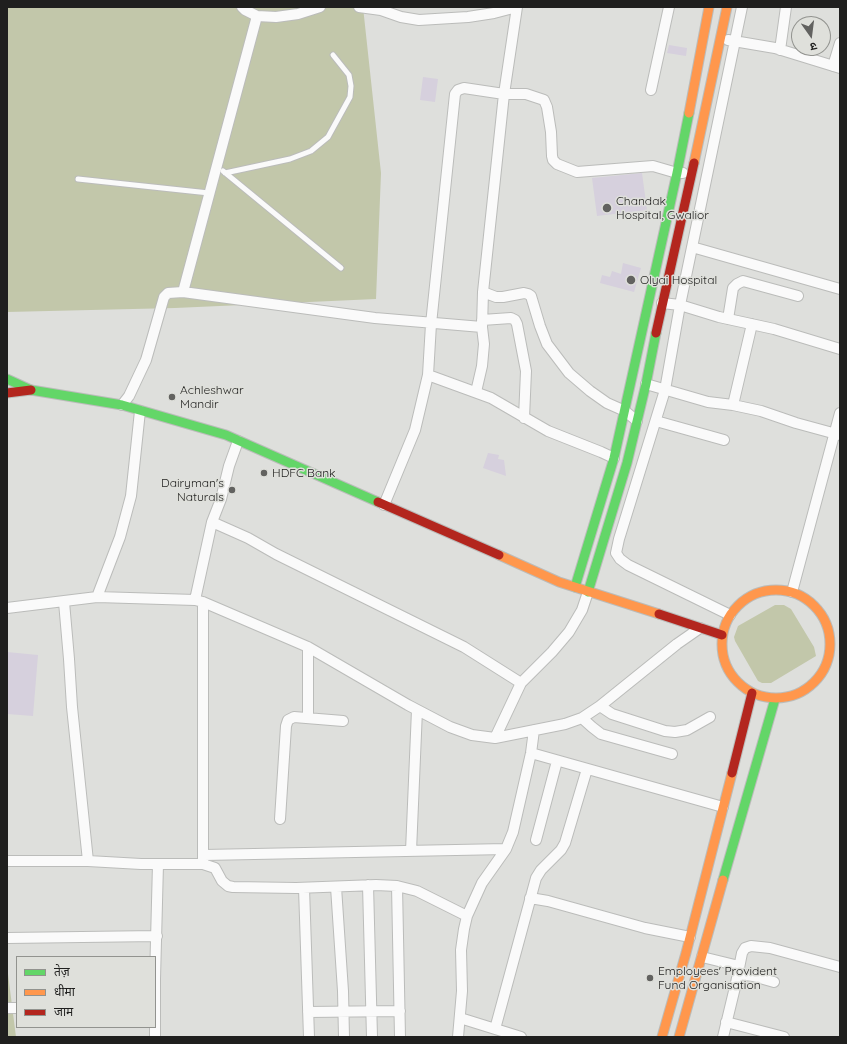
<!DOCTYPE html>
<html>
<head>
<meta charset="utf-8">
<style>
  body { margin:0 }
  #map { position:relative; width:847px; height:1044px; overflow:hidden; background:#dedfdc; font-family:Quicksand,"Noto Sans Devanagari",sans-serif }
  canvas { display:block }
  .frame { position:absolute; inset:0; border:8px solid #1f1f1e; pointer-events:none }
  .legend { position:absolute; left:16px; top:956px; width:140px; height:72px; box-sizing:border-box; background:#dfe0db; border:1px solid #92938f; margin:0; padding:5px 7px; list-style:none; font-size:12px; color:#1f1f1e }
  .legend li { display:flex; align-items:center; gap:8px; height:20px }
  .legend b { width:20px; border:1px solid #92938f }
  .north { position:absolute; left:791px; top:16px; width:40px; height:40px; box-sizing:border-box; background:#dfe0db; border:1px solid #92938f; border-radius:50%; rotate:166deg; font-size:11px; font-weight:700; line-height:16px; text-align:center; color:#1f1f1e }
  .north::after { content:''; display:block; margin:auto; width:14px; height:18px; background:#626260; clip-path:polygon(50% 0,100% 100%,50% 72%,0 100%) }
</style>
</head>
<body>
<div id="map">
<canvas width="847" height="1044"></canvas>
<div class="frame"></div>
<ul class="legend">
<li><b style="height:5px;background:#63d668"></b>तेज़</li>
<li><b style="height:5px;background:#ff974d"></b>धीमा</li>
<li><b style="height:5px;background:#b3261e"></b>जाम</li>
</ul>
<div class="north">उ</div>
</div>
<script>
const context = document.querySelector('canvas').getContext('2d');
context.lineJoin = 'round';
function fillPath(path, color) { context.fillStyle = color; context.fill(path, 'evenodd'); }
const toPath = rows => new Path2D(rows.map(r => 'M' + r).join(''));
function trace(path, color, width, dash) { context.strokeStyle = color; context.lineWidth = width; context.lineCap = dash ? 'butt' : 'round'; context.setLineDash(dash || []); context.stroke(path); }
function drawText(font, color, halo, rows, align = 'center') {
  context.font = font + ' Quicksand,sans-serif'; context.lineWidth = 3; context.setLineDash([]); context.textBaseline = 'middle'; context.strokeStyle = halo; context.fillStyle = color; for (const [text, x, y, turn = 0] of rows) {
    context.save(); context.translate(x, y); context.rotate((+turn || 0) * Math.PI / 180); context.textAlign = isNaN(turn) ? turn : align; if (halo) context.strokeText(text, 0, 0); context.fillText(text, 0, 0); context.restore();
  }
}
fillPath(toPath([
  [7,7,363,7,381,173,376,299,175,308,7,312],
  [775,605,784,605,791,609,814,647,816,656,771,683,762,683,758,681,735,641,734,637,738,626],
  [7,966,16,1037,7,1037]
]), '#c2c7aa');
fillPath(toPath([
  [669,45,687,48,686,56,667,53],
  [423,77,438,79,435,102,420,100],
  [642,173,647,210,597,216,592,178],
  [623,263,641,268,634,292,600,283,602,275,610,277,612,271,621,274],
  [488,453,499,455,498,459,504,460,506,476,483,468],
  [7,652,38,655,33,716,7,714]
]), '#d6d0dd');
const lane = toPath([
  [223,171,341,268],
  [225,173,290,159,311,151,328,137,350,97,351,86,349,75,333,55],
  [78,179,209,193]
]);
const street = toPath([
  [242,7,245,10,257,16,276,17,298,14,320,7],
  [359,7,381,10,401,17,419,20,468,17,494,13,517,7],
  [728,40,775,48,840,68],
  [780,50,786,7],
  [833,66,840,43],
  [651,90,669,7],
  [692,247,840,289],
  [183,292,257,16],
  [483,292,496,297,503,297,524,293,528,294,531,296,540,326,547,344,569,373,590,391,607,403,625,411,637,421],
  [662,303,680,305,719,317,774,329,840,349],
  [728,319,733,288,737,284,743,281,798,296],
  [482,320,511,318,515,320,517,324,526,371,524,418],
  [428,375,491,398,548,431,601,452,614,458],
  [646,384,708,402,733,405,761,411,796,423,840,435],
  [476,392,482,366,484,344,482,327,483,292,504,94,517,7],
  [122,405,129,396,146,360,164,297,168,293,183,292,375,318,482,327],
  [733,405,752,324],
  [656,421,724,440],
  [384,505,415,430,428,375,431,324,455,94,458,90,464,88,504,94,526,94,544,100,547,107,551,132,552,156,553,160,557,164,577,172,653,166,677,173,683,173],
  [212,522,248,538,276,554,464,647,521,683],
  [792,592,840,413],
  [97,597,120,537,131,496,140,411],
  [195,600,212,522,221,499,229,466,238,441],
  [64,602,69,659,72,707,88,861],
  [203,602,203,862],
  [7,608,97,597,195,600,203,602,308,647,408,705,450,727,472,735,495,738,565,724,582,718,600,706,677,644,700,628],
  [730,615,628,565,620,559,616,553,619,539,665,390,680,305,742,7],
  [600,706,612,714,665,731,675,732,687,730,710,717],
  [308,717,308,647],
  [582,718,592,727,601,734,672,754],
  [495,738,521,683,552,652,569,632,582,610,588,592],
  [531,753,723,807],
  [280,819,286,726,288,720,294,717,343,721],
  [536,840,557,761],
  [411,851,417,710],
  [204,855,506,849],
  [7,861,88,861,141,864,203,864,215,868,222,881,228,886,233,887,296,888,376,885,397,886,417,891,467,916],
  [368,885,372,1037],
  [397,886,400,1037],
  [336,887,343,991,344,1037],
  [304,888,309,1037],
  [530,898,548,901,645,928,690,937],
  [7,938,157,936],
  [702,957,739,966],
  [738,974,753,976,774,982],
  [7,1008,17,1008],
  [308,1012,400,1011],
  [460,1018,521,1037],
  [726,1022,784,1037],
  [495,1029,536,878,541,870,561,850,565,843,587,769],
  [155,1037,155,979,158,864],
  [458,1037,462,991,461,950,464,929,467,916,482,883,506,849,513,832,531,753,534,730],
  [723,1037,736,983,742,953,745,948,751,946,770,948,840,967]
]);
const fast = toPath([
  [7,379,31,390,122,405,226,435,378,502],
  [575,587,614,458,677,173,689,113],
  [588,592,627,463,646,384,656,333],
  [723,880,775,699]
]);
const slow = toPath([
  [689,113,709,7],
  [694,163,727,7],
  [499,555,559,582,659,614],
  '722 644a54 54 0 1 1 108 0a54 54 0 1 1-108 0Z',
  [662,1037,686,953,732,773],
  [679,1037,723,880]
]);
const jam = toPath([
  [656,333,694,163],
  [7,393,31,390],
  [378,502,499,555],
  [659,614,722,635],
  [732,773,752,693]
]);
trace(lane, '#bbbcba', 7);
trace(street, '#bbbcba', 12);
trace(fast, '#bbbcba', 11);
trace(slow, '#bbbcba', 11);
trace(jam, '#bbbcba', 11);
trace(lane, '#fafafa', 5);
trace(street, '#fafafa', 10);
trace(fast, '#63d668', 9);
trace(slow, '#ff974d', 9);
trace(jam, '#b3261e', 9);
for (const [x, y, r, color] of [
  [607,208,5,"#626260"],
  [631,280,5,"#626260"],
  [172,397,4,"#626260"],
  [264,473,4,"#626260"],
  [232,490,4,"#626260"],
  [650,978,4,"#626260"]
]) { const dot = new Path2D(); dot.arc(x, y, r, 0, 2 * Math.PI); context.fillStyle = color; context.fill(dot); trace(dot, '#dfe0db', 1.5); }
drawText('12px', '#1f1f1e', '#dfe0db', [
  ["Chandak",616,201],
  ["Hospital, Gwalior",616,215],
  ["Olyai Hospital",640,280],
  ["Achleshwar",180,390],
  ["Mandir",180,404],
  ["HDFC Bank",272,473],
  ["Dairyman's",224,483,"right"],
  ["Naturals",224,497,"right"],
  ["Employees' Provident",658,971],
  ["Fund Organisation",658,985]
], 'left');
</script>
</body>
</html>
